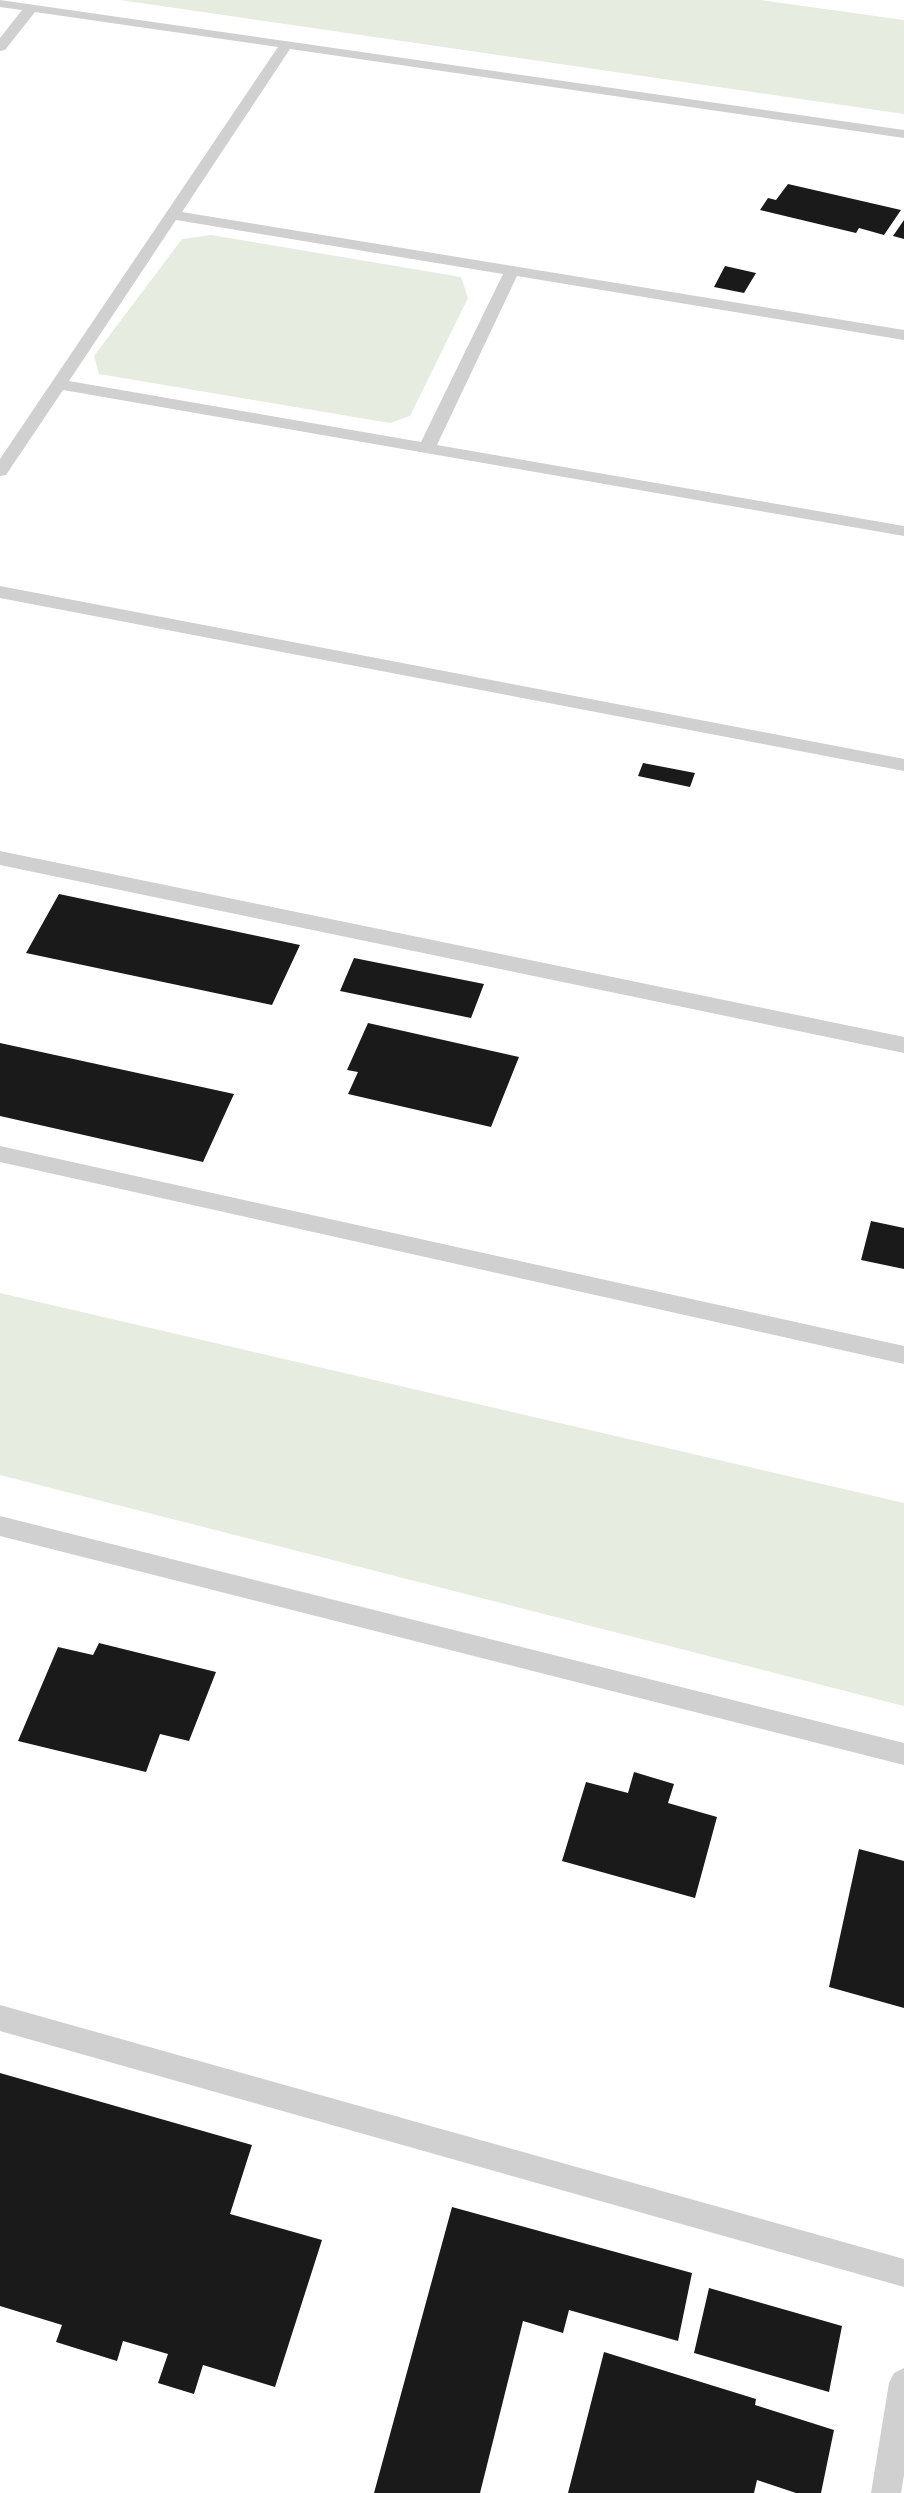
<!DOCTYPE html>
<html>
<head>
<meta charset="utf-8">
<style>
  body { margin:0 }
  canvas { display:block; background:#fff }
</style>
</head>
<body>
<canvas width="904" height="2493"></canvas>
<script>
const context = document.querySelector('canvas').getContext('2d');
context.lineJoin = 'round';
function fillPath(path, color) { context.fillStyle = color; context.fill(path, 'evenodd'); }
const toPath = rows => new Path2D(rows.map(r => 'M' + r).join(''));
fillPath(toPath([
  [120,0,760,0,904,20,904,114],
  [211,235,461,277,468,298,410,416,390,423,99,374,94,356,182,239],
  [0,1293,904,1503,904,1706,0,1475]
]), '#e6ecdf');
fillPath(toPath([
  [788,184,901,210,884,235,859,228,856,233,760,210,768,198,776,200],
  [904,220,904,239,893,236],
  [725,266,756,273,744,293,714,287],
  [643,763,695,773,690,787,638,776],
  [59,894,300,945,272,1005,26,953],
  [354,958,484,984,471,1018,340,991],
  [368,1023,519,1057,491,1127,348,1094,358,1072,347,1070],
  [0,1043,234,1094,203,1162,0,1116],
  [871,1221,904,1228,904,1269,861,1260],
  [99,1643,216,1672,189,1741,160,1734,146,1772,18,1741,58,1647,93,1655],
  [634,1772,674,1784,668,1803,717,1817,695,1898,562,1861,586,1782,628,1793],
  [859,1849,904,1861,904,2008,829,1987],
  [0,2073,252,2145,230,2214,322,2240,275,2387,203,2365,194,2394,158,2383,168,2354,123,2341,117,2361,56,2342,62,2325,0,2306],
  [452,2207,692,2273,678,2341,569,2310,563,2333,523,2321,480,2493,374,2493],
  [709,2288,842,2326,829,2392,694,2353],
  [604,2352,756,2399,755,2405,834,2430,821,2493,796,2493,757,2480,754,2493,568,2493]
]), '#1a1a1a');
fillPath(toPath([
  [0,0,904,130,904,138,290,49,182,212,904,330,904,340,517,276,437,445,904,526,904,536,63,390,6,475,0,476,0,459,278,47,35,12,5,50,0,51,0,38,22,10,0,7,0,0],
  [176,220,503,274,421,442,69,381,176,220],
  [0,586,904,759,904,771,0,598,0,586],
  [0,851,904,1037,904,1053,0,865,0,851],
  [0,1146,904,1346,904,1364,0,1162,0,1146],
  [0,1516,904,1743,904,1765,0,1536,0,1516],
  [0,2005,904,2259,904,2287,0,2031,0,2005],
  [904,2368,904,2475,901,2493,871,2493,889,2383,894,2373,904,2368]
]), '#d0d0d0');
</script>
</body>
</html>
